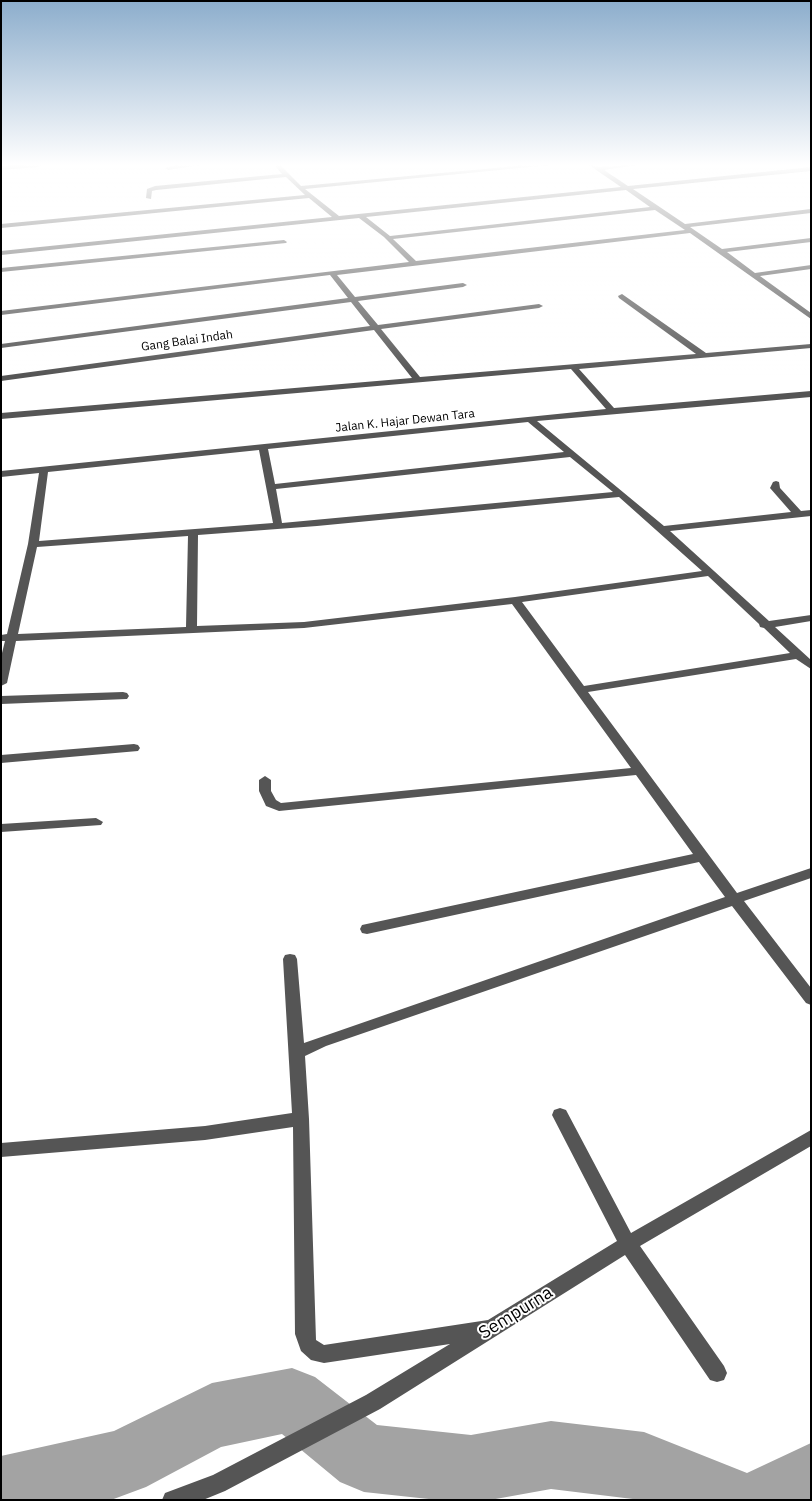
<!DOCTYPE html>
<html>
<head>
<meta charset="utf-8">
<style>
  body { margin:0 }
  #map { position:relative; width:812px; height:1501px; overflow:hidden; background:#fff; font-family:"IBM Plex Sans",sans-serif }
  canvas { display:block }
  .frame { position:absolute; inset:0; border:2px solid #000; pointer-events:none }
</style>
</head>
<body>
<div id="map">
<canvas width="812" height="1501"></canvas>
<div class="frame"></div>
</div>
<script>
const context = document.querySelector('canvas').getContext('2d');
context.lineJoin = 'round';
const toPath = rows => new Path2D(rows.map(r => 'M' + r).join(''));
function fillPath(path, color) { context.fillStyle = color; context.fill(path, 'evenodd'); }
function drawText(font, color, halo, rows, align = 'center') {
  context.font = font + ' "IBM Plex Sans",sans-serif'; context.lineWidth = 4; context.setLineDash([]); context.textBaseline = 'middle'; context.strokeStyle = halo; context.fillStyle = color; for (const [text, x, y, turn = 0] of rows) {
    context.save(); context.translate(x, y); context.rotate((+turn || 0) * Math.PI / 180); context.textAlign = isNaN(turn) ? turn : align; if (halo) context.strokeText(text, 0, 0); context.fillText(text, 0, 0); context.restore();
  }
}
fillPath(toPath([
  [292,1368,315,1377,377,1425,471,1435,551,1421,644,1432,747,1473,811,1443,811,1500,641,1500,551,1489,490,1500,438,1500,364,1492,340,1482,282,1434,221,1447,146,1487,111,1500,1,1500,1,1456,114,1431,212,1383,292,1368]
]), '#a3a3a3');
fillPath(toPath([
  [41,165,38,167,1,170,1,166,41,165],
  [179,165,200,165,168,170,165,168,179,165],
  [274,165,280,165,301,186,527,165,550,165,305,189,339,216,621,187,589,165,599,167,637,165,604,170,628,186,811,167,811,171,633,189,685,224,811,209,811,213,690,227,722,249,811,238,811,242,727,252,755,273,811,265,811,269,760,276,811,313,811,319,690,233,337,275,355,297,463,283,467,285,463,287,358,301,378,325,539,304,543,306,539,308,381,329,420,377,696,354,619,298,618,296,622,294,706,353,811,344,811,348,579,369,614,408,811,391,811,397,537,421,664,526,791,512,770,488,773,482,776,481,779,482,780,488,801,511,811,510,811,516,670,531,769,621,811,615,811,621,775,627,811,660,811,669,796,659,588,692,737,893,811,868,811,878,744,901,811,988,811,1005,806,1003,732,906,326,1046,305,1056,309,1119,316,1340,324,1345,488,1320,617,1241,552,1115,554,1110,560,1108,566,1110,631,1233,811,1130,811,1146,640,1246,724,1366,727,1373,724,1380,717,1382,710,1380,625,1255,380,1409,225,1491,203,1500,162,1500,165,1493,213,1475,366,1395,450,1344,324,1363,311,1360,301,1351,295,1334,293,1127,205,1140,1,1157,1,1143,205,1126,292,1113,283,959,285,955,290,954,295,955,297,959,304,1043,725,897,699,862,367,934,362,933,360,929,362,925,693,854,636,775,279,811,266,806,259,791,259,780,265,776,271,780,271,791,276,800,281,803,631,768,512,604,304,628,16,641,7,683,1,686,1,657,5,641,1,641,1,635,7,634,28,544,39,473,1,477,1,471,606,409,571,369,1,419,1,413,412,378,374,330,1,381,1,376,370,326,351,302,1,348,1,344,348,298,330,275,1,315,1,311,409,262,384,237,359,218,1,255,1,251,332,217,309,198,1,228,1,224,305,195,286,177,156,190,152,191,151,199,146,198,147,189,155,186,282,174,274,165],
  [626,190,650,207,390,236,366,217,626,190],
  [655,210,685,230,416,261,393,239,655,210],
  [528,422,564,452,275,484,268,449,528,422],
  [259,450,273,523,39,541,48,472,259,450],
  [570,457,613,492,282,523,276,489,570,457],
  [619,497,702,571,515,597,304,622,197,626,198,535,317,526,619,497],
  [188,536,186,627,18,634,37,547,188,536],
  [708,576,759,624,760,627,764,628,790,653,584,686,522,602,708,576],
  [284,240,287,242,286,243,1,272,1,268,284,240],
  [123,692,127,693,129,696,127,699,1,704,1,696,123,692],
  [134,744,138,745,140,748,138,751,1,763,1,755,134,744],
  [96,818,103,822,101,825,1,832,1,824,96,818]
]), '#555');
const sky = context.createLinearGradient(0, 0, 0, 375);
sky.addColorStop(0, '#8cadcc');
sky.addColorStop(0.44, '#fff');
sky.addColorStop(1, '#ffffff00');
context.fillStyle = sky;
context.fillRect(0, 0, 812, 375);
drawText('12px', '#000', '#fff', [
  ["Gang Balai Indah",187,341,-8],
  ["Jalan K. Hajar Dewan Tara",405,421,-6]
]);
drawText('18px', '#000', '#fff', [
  ["Sempurna",516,1313,-32]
]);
</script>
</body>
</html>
